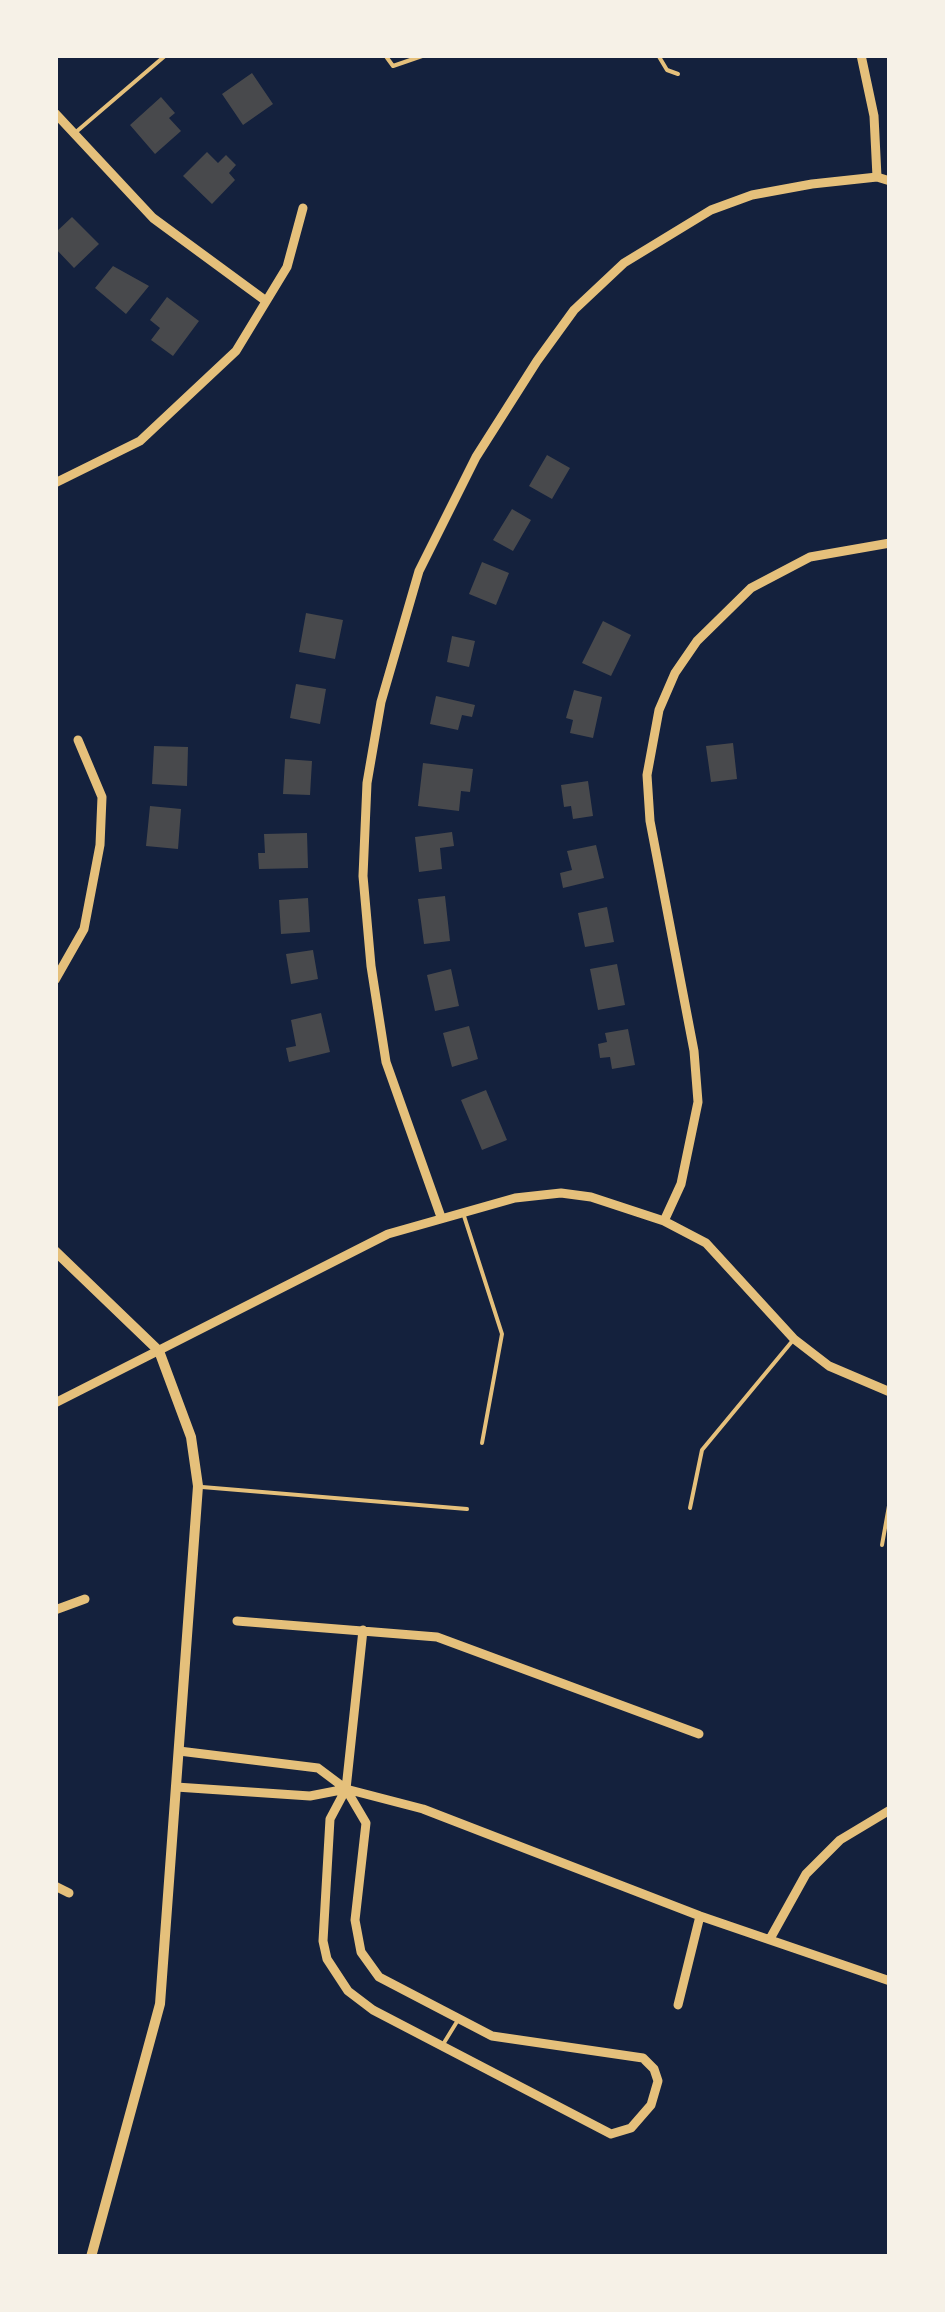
<!DOCTYPE html>
<html>
<head>
<meta charset="utf-8">
<style>
  body { margin:0 }
  #map { position:relative; width:945px; height:2312px; overflow:hidden; background:#14213d; font-family:Inter,sans-serif }
  canvas { display:block }
  .frame { position:absolute; inset:0; border:58px solid #f6f1e7; pointer-events:none }
</style>
</head>
<body>
<div id="map">
<canvas width="945" height="2312"></canvas>
<div class="frame"></div>
</div>
<script>
const context = document.querySelector('canvas').getContext('2d');
context.lineJoin = 'round';
function fillPath(path, color) { context.fillStyle = color; context.fill(path, 'evenodd'); }
const toPath = rows => new Path2D(rows.map(r => 'M' + r).join(''));
function trace(path, color, width, dash) { context.strokeStyle = color; context.lineWidth = width; context.lineCap = dash ? 'butt' : 'round'; context.setLineDash(dash || []); context.stroke(path); }
fillPath(toPath([
  [252,73,273,104,243,125,222,94],
  [161,97,175,113,169,118,181,131,155,154,130,125],
  [207,152,218,163,226,155,236,165,229,173,235,180,212,204,183,176],
  [72,217,99,244,74,268,55,248,55,233],
  [113,266,149,286,126,314,95,288],
  [167,297,199,321,173,356,151,340,160,328,150,320],
  [547,455,570,468,552,499,529,486],
  [512,509,531,520,513,551,493,540],
  [482,562,509,573,496,605,469,594],
  [306,613,343,620,335,659,299,652],
  [603,621,631,635,611,676,582,663],
  [452,636,475,641,469,667,447,662],
  [296,684,326,689,320,724,290,718],
  [574,690,602,697,593,738,570,733,573,720,566,718],
  [436,696,475,705,472,717,462,715,458,730,430,724],
  [733,743,737,779,711,782,706,746],
  [154,746,188,747,187,786,152,784],
  [285,759,312,761,310,795,283,794],
  [423,763,473,769,470,792,461,791,459,811,418,806],
  [588,781,593,816,573,819,571,806,564,807,561,785],
  [150,806,181,809,178,849,146,846],
  [452,832,454,846,440,848,442,869,419,872,415,837],
  [307,833,308,868,259,869,258,853,265,853,264,834],
  [596,845,604,878,563,888,560,873,572,870,567,851],
  [445,896,450,941,424,944,418,899],
  [308,898,310,932,281,934,279,900],
  [607,907,614,942,585,947,578,913],
  [313,950,318,979,291,984,286,954],
  [617,964,625,1005,598,1010,590,969],
  [451,969,459,1006,435,1011,427,975],
  [321,1013,330,1052,289,1062,286,1048,296,1046,291,1020],
  [469,1026,478,1059,452,1067,443,1033],
  [628,1029,635,1065,612,1069,610,1057,600,1058,598,1044,607,1042,605,1033],
  [486,1090,507,1140,482,1150,461,1100]
]), '#48494c');
trace(toPath([
  [385,55,393,66,425,55],
  [658,55,667,70,678,74]
]), '#e5c07b', 4);
trace(toPath([
  [76,132,166,55],
  [464,1216,502,1334,482,1443],
  [202,1487,467,1509],
  [690,1508,702,1450,794,1339],
  [882,1545,890,1500],
  [442,2046,458,2020]
]), '#e5c07b', 4);
trace(toPath([
  [861,55,874,116,877,177],
  [55,113,153,218,266,301],
  [55,483,140,441,236,351,287,267,303,208],
  [55,980,84,929,100,845,102,797,78,740],
  [441,1217,386,1062,371,966,363,876,367,783,381,702,419,571,476,457,537,361,574,310,624,263,711,210,752,195,812,184,877,177,890,181],
  [664,1221,681,1184,698,1102,694,1051,650,821,647,775,659,710,675,673,697,641,751,588,810,557,890,543],
  [55,1403,388,1234,515,1198,561,1193,591,1197,664,1221,706,1243,794,1339,829,1366,890,1392],
  [55,1610,85,1599],
  [237,1621,437,1637,699,1734],
  [179,1751,318,1768,346,1789,423,1809,700,1916,890,1981],
  [176,1787,310,1796,346,1789],
  [346,1789,366,1823,355,1920,361,1952,379,1977,492,2036,643,2058,654,2069,658,2081,651,2105,631,2128,611,2134,373,2010,348,1991,327,1959,323,1941,330,1819,346,1789,363,1630],
  [55,1886,69,1893],
  [771,1937,806,1874,840,1840,890,1810],
  [678,2005,700,1916]
]), '#e5c07b', 9);
trace(toPath([
  [55,1251,159,1351,191,1437,198,1486,160,2004,91,2257]
]), '#e5c07b', 10);
</script>
</body>
</html>
